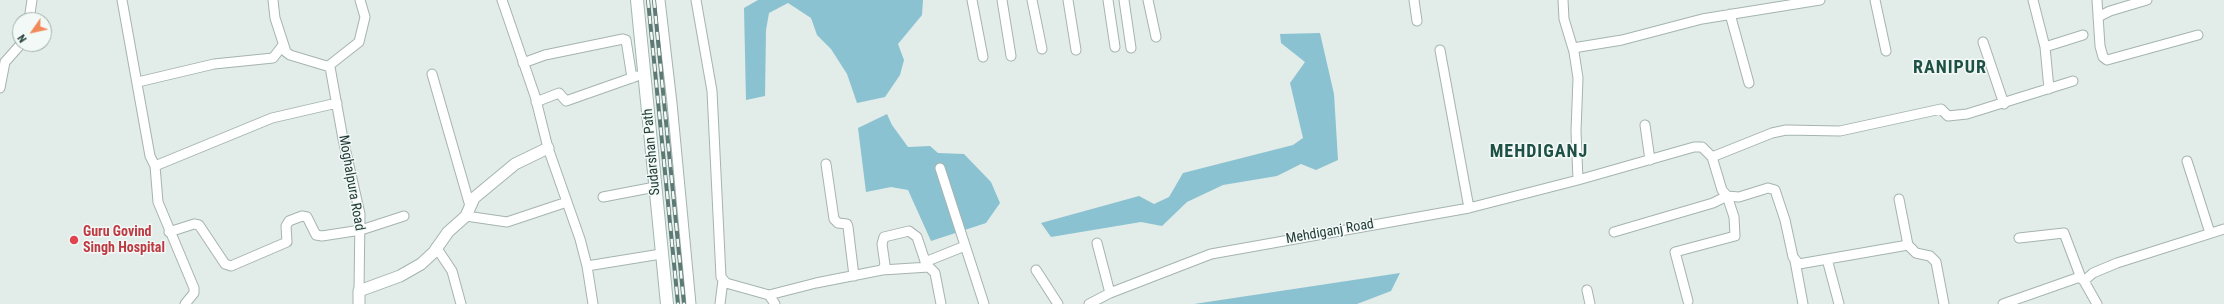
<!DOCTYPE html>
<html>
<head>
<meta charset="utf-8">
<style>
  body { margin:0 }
  #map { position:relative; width:2224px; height:304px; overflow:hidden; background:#e2ece8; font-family:"Roboto Condensed",sans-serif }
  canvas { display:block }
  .north { position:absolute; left:12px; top:12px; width:40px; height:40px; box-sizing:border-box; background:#f3f9f6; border:1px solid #9faeaa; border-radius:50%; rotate:236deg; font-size:11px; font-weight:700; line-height:16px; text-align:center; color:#223d38 }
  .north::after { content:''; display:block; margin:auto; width:14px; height:18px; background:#f1895b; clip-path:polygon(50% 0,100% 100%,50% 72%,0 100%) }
</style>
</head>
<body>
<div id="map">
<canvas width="2224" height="304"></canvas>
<div class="north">N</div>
</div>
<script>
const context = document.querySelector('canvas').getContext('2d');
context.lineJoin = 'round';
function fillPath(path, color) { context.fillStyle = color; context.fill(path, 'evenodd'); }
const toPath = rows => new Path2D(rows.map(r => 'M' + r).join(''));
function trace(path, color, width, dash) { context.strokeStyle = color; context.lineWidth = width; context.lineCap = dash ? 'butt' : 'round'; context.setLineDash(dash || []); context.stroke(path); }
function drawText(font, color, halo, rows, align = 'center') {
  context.font = font + ' "Roboto Condensed",sans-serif'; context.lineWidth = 3; context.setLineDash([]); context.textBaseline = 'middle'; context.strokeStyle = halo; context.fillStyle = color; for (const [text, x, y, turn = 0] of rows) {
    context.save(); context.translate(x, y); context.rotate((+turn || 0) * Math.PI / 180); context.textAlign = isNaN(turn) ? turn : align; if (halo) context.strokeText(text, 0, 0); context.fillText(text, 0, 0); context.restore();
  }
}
fillPath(toPath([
  [758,0,923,0,922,15,898,44,904,60,900,75,885,97,857,103,847,74,831,49,817,35,811,18,788,3,769,13,766,30,765,96,746,100,744,8],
  [1320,33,1334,94,1338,160,1316,170,1301,164,1277,176,1223,185,1187,202,1162,226,1141,222,1051,237,1041,223,1139,196,1154,204,1169,197,1183,173,1293,145,1303,138,1290,83,1305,62,1281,43,1280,34],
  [887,114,892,125,908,147,930,146,938,153,964,154,991,182,1000,203,986,223,931,241,908,190,891,187,866,192,858,128],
  [1400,273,1391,291,1357,304,1194,304]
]), '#8bc2d1');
const minor = toPath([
  [122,0,150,156,155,166,158,202,194,288,194,293,185,304],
  [273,0,275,18,286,52,290,55,330,67],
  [502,0,535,96,548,148,580,239,587,266,593,304],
  [660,0,672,103,691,304],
  [696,0,712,91,721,277,726,283,769,295,775,304],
  [972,0,983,57],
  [1002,0,1011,56],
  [1032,0,1042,49],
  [1068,0,1076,50],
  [1108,0,1115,47],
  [1124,0,1131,48],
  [1148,0,1156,37],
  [1414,0,1417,21],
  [1563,0,1564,19,1574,52,1578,78,1576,131,1578,180],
  [1875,0,1886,51],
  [2033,0,2045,47,2049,89],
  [2097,0,2100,46,2103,57,2107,60,2198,35],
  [1730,14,1749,83],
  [2098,17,2110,11,2147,0],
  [29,20,32,0],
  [1983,42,2004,104],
  [2045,47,2083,35],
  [1573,48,1622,40,1702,19,1820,0],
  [1440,50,1469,208],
  [523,63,545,55,623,39,626,40,632,78],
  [432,74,470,206],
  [138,82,214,64,273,58,283,45],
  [0,88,5,62,21,44],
  [536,102,559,93,566,101,637,76],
  [1645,125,1650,160],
  [1712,157,1772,133,1786,130,1840,131,1941,109,1948,116,1967,114,2073,81],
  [2187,161,2210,233],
  [826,164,834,219,838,223,847,224,848,227,854,276],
  [155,166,272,118,337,103],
  [940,168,984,304],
  [603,197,655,187],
  [1899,199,1908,245],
  [466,216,507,222,567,202],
  [169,232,194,224,199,225,225,264,231,266,287,242,286,226,289,221,302,216,307,217,316,235,322,236,361,230,404,216],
  [1614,232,1713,203,1727,196],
  [2019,238,2064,233,2081,278],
  [1097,243,1110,293],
  [436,247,452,271,461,304],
  [1827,259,1839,304],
  [1795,261,1803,304],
  [925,262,965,246],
  [587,266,661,254],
  [882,270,929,267],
  [1036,270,1058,304],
  [2084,281,2093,273,2117,263,2224,229],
  [1587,290,1590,304],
  [359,291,360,214,343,139,330,67,331,64,359,42,365,17,360,0],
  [769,295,816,283,882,270,885,265,882,244,884,237,909,231,917,237,926,264,935,273,941,304],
  [1688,301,1675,252,1735,236,1734,217,1727,196],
  [720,304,723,280],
  [1089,304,1110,293,1211,254,1469,208,1578,180,1694,147,1702,147,1712,157,1722,190,1727,196,1739,197,1768,188,1775,190,1785,220,1793,257,1799,264,1908,245,1916,253,1930,256,1936,262,1944,304],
  [2003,304,2077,278,2081,278,2084,281,2097,304]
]);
const tertiary = toPath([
  [359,304,359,291,400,276,421,264,434,252,448,232,466,216,474,198,515,164,548,148]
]);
const secondary = toPath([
  [637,0,667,304]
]);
trace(minor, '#a5b4b0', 11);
trace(tertiary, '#a5b4b0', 13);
trace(secondary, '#a1b8b1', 14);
trace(minor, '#fff', 9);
trace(tertiary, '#fff', 11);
trace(secondary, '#fff', 12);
const rail = toPath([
  [648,0,678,304],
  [654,0,684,304]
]);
trace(rail, '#5d7973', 4);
trace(rail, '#f3f9f6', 2.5, [8]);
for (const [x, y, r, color] of [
  [74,240,5,"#e0444e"]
]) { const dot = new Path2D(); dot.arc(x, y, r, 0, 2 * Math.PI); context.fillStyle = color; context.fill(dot); trace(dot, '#f3f9f6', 1.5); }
drawText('14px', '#223d38', '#f3f9f6', [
  ["Sudarshan Path",652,152,-95],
  ["Moghalpura Road",351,183,80],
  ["Mehdiganj Road",1330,232,-10]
]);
drawText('bold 14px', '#be3a42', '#f3f9f6', [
  ["Guru Govind",83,232],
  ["Singh Hospital",83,248]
], 'left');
context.letterSpacing = '1px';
drawText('bold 18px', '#1e5046', '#f3f9f6', [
  ["RANIPUR",1950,68],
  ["MEHDIGANJ",1539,152]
]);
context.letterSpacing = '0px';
</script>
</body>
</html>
